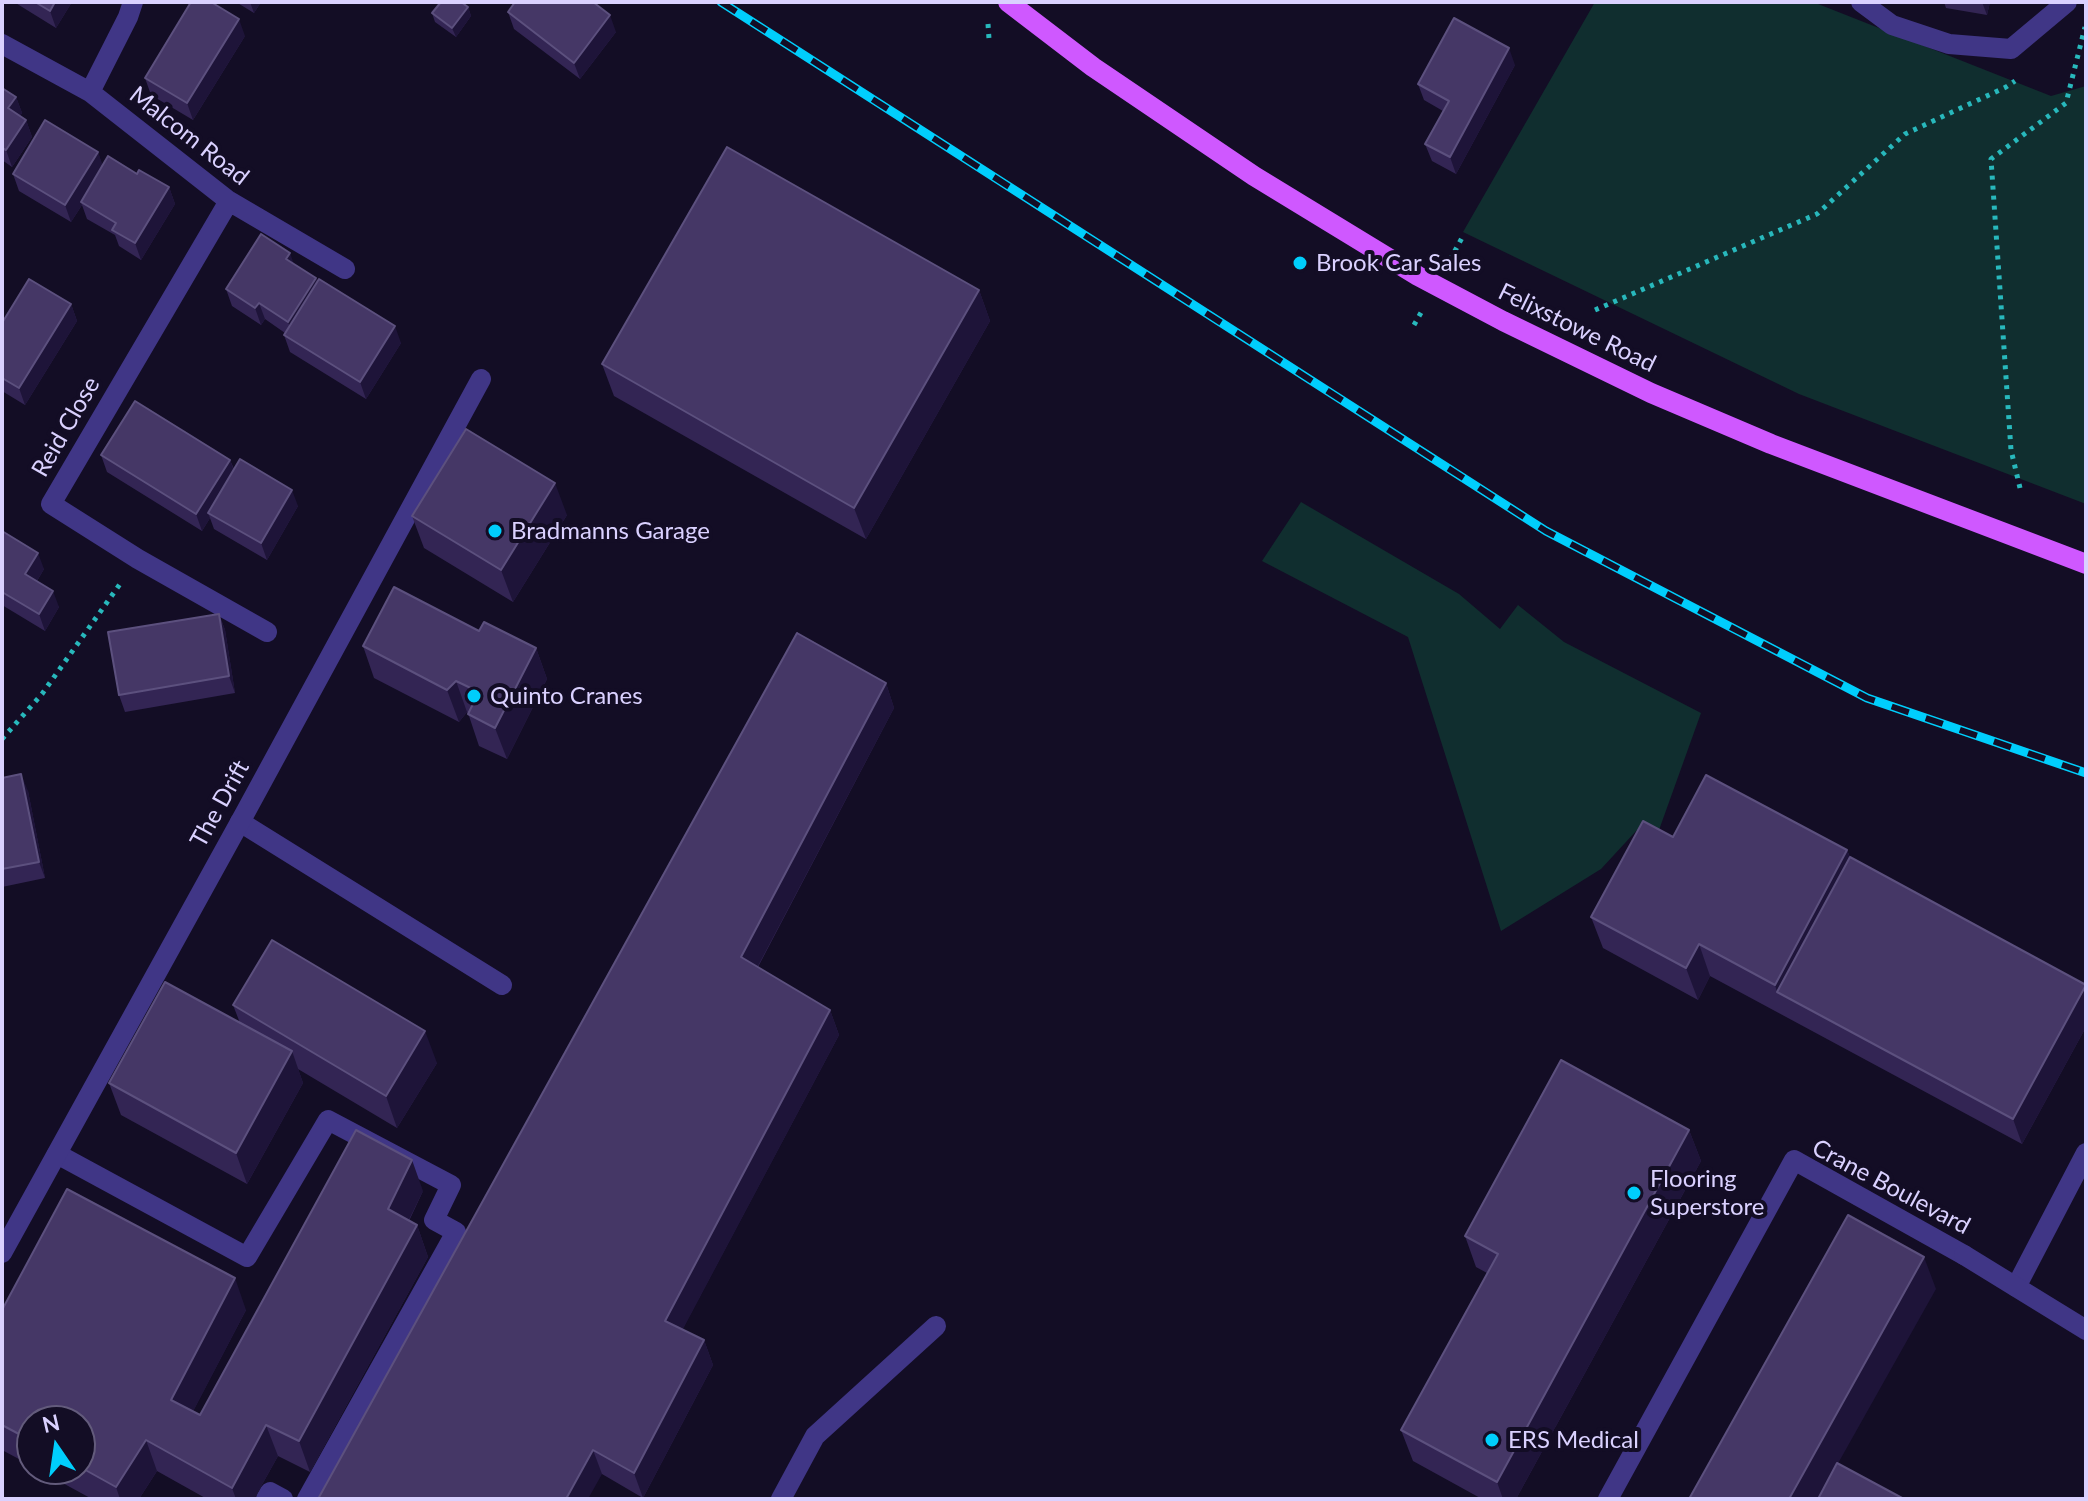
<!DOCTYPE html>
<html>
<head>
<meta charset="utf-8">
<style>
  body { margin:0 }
  #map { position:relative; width:2088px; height:1501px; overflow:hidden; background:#130d25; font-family:Lato,sans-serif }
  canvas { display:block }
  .frame { position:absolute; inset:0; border:4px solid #dad1ff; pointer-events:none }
  .north { position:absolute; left:16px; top:1405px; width:80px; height:80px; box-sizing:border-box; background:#130d25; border:2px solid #635b7c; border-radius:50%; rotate:347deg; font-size:22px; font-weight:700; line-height:32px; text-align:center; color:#dad1ff }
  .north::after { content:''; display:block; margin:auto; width:28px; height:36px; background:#00cefc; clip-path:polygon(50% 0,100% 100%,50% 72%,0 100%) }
</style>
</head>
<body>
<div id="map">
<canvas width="2088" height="1501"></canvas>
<div class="frame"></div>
<div class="north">N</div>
</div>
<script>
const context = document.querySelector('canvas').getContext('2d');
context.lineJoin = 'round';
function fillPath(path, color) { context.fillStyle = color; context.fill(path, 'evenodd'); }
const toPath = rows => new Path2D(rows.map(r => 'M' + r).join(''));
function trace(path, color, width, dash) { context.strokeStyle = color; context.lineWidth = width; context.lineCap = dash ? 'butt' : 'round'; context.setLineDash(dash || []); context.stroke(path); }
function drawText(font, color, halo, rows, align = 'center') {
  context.font = font + ' Lato,sans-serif'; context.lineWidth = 8; context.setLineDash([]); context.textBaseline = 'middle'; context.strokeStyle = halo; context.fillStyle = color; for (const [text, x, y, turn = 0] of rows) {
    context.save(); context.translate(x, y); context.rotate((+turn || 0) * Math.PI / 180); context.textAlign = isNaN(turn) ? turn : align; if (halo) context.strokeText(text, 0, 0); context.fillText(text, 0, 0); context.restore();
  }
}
fillPath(toPath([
  [1595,2,1813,2,2051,96,2086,86,2086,504,1799,394,1463,232],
  [1301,502,1459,594,1500,629,1518,605,1564,642,1701,713,1659,830,1637,830,1601,869,1501,931,1408,637,1262,561]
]), '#102e2f');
trace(toPath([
  [988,24,989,39],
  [1450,260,1463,236],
  [1595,310,1817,214,1905,134,2006,87,2015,81],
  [1414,325,1422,311],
  [2020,488,2011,450,1991,159,2066,103,2085,27],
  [2,739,42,694,120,584]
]), '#28b8bc', 5, [4, 6]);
trace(toPath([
  [1861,2,1892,25,1949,44,2011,49,2067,2],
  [240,822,502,985],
  [57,1154,247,1257,328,1120,451,1185,434,1220,456,1232,307,1499],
  [2016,1287,2086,1153],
  [266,1499,270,1492,283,1499],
  [781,1499,815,1436,936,1326],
  [1608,1499,1794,1160,1964,1255]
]), '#403686', 20);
trace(toPath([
  [2,44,90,92,229,201,345,269],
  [90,92,128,17,133,2],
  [229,201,51,504,138,559,267,632],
  [2,1253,245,813,481,379],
  [1964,1255,2086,1330]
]), '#403686', 20);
trace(toPath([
  [1008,2,1093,67,1254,176,1418,276,1503,321,1651,393,1771,444,2086,564]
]), '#cf58ff', 20);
const rail = toPath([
  [721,2,1546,531,1867,698,2086,773]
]);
trace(rail, '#00cefc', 9);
trace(rail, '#130d25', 6, [18]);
fillPath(toPath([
  [14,2,72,2,56,28],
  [236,2,261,2,254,13],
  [1944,2,1990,2,1987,15,1946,8],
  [468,7,471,16,456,37,435,22,432,13],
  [508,12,616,32,580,79,514,29],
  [245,36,193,120,151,95,145,78],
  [1515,65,1456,174,1432,161,1425,144,1443,111,1424,100,1418,84],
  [2,88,16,97,22,113,20,116,26,120,32,137,12,167,2,160],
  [98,152,102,165,137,174,169,187,175,204,141,260,119,246,115,235,87,219,82,205,71,222,19,191,13,174],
  [294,264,316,278,317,282,401,343,366,399,290,352,284,335,285,333,265,319,261,325,232,306,226,289],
  [979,290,990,321,866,539,614,396,602,364],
  [71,304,77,321,25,405,2,391,2,323],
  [101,455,230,460,234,469,298,506,267,560,214,529,210,518,202,531,107,472],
  [567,515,513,602,424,548,412,516],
  [2,531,44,569,37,581,59,607,45,631,2,605],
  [219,614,225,630,235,693,125,712,119,695],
  [479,631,536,648,547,679,507,759,479,746,468,713,467,712,459,722,374,678,363,646],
  [886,683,894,708,758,967,830,1010,839,1035,682,1330,704,1340,713,1365,643,1498,602,1474,318,1499],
  [2,778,28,791,45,878,2,887],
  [1673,837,1847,850,1850,857,2086,985,2086,1027,2022,1144,1710,976,1698,1000,1603,948,1591,917],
  [233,1005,437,1063,397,1128,298,1069,303,1083,247,1184,121,1115,109,1083,240,1023],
  [1689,1130,1701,1161,1516,1499,1482,1499,1413,1461,1401,1430,1487,1273,1476,1267,1465,1236],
  [423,1191,409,1221,417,1225,428,1257,310,1472,278,1456,254,1499,207,1499,157,1471,139,1499,92,1499,37,1469,80,1469,80,1421,32,1421,32,1466,2,1450,2,1310,246,1310,193,1411,200,1415]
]), '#332554');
fillPath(toPath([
  [55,2,72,2,56,28,50,11],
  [250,2,261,2,254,13],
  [1982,2,1990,2,1987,15],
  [468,7,471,16,456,37,452,28],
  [610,15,616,32,580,79,574,63],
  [239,19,245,36,193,120,187,103],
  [1509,48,1515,65,1456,174,1450,157],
  [16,97,22,113,14,125,8,108],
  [26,120,32,137,12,167,6,150],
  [98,152,104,169,81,202,82,205,71,222,65,205],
  [169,187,175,204,141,260,135,243],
  [290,253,296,270,286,259],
  [316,278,322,294,294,338,288,322],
  [979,290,990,321,866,539,854,508],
  [259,303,265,319,261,325,255,308],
  [71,304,77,321,25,405,19,388],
  [395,326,401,343,366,399,360,382],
  [230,460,236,476,208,513,210,518,202,531,196,514],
  [555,483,567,515,513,602,501,570],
  [292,490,298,506,267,560,261,543],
  [38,553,44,569,31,591,25,574],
  [53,591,59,607,45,631,39,614],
  [219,614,225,630,235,693,229,676],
  [536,648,547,679,507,759,495,728],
  [456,681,467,712,459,722,447,690],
  [886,683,894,708,750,981,741,957],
  [21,774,28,791,45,878,39,862],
  [1847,850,1859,882,1777,992,1775,985],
  [1699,944,1710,976,1698,1000,1686,968],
  [2086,986,2086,1027,2022,1144,2013,1119],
  [830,1010,839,1035,674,1346,665,1321],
  [425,1031,437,1063,397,1128,386,1096],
  [292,1051,303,1083,247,1184,236,1153],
  [1689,1130,1701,1161,1516,1499,1503,1499,1497,1482],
  [412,1160,423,1191,399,1240,388,1209],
  [417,1225,428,1257,310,1472,299,1441],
  [1924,1257,1936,1289,1818,1499,1789,1499],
  [235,1278,246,1310,183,1431,171,1400],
  [704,1340,713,1365,643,1498,634,1473],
  [266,1425,278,1456,254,1499,236,1499,232,1488],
  [146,1440,157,1471,139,1499,120,1499,116,1487],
  [593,1450,602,1474,588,1499,566,1499]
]), '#1e1439');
const building = toPath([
  [35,2,55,2,50,11,35,2],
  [191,2,211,2,239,19,187,103,145,78,191,2],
  [441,2,461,2,468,7,452,28,432,13,441,2],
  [515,2,593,2,610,15,574,63,508,12,515,2],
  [1454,18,1509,48,1450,157,1425,144,1449,101,1418,84,1454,18],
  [2,88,16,97,8,108,26,120,6,150,2,148,2,88],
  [45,120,98,152,65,205,13,174,45,120],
  [727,147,979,290,854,508,602,364,727,147],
  [108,156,137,174,139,170,169,187,135,243,112,230,116,223,81,202,108,156],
  [261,234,290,253,286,259,316,278,288,322,259,303,255,308,226,289,261,234],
  [29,279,71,304,19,388,2,378,2,323,29,279],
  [319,279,395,326,360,382,284,335,319,279],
  [135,401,230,460,196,514,101,455,135,401],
  [466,429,555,483,501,570,412,516,466,429],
  [240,459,292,490,261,543,208,513,240,459],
  [2,531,38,553,25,574,53,591,39,614,2,592,2,531],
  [394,587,479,631,484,622,536,648,495,728,468,714,479,692,456,681,447,690,363,646,394,587],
  [219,614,229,676,119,695,108,632,219,614],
  [797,633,886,683,741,957,830,1010,665,1321,704,1340,634,1473,593,1450,566,1499,318,1499,797,633],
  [21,774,39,862,2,869,2,778,21,774],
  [1706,775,1847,850,1775,985,1699,944,1686,968,1591,917,1643,821,1673,837,1706,775],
  [1850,857,2086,985,2013,1119,1777,992,1850,857],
  [272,940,425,1031,386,1096,233,1005,272,940],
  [165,982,292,1051,236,1153,109,1083,165,982],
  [1561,1060,1689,1130,1497,1482,1401,1430,1498,1254,1465,1236,1561,1060],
  [356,1130,412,1160,388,1209,417,1225,299,1441,266,1425,232,1488,146,1440,116,1487,80,1467,80,1421,32,1421,32,1441,2,1425,2,1310,67,1189,235,1278,171,1400,200,1415,356,1130],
  [1848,1215,1924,1257,1789,1499,1689,1499,1848,1215],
  [1837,1463,1904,1499,1818,1499,1837,1463]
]);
fillPath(building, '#453766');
trace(building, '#5c507e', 2);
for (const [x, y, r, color] of [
  [1300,263,8,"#00cefc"],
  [495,531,8,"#00cefc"],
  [474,696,8,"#00cefc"],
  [1634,1193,8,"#00cefc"],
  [1492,1440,8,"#00cefc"]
]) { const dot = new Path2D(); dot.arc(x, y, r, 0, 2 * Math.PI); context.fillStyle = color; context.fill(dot); trace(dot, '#130d25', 3); }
drawText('24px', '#dad1ff', '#130d25', [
  ["Malcom Road",189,136,38],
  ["Felixstowe Road",1577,328,26],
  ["Reid Close",66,427,-60],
  ["The Drift",220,804,-61],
  ["Crane Boulevard",1891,1187,28]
]);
drawText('24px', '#dad1ff', '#130d25', [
  ["Brook Car Sales",1316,263],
  ["Bradmanns Garage",511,531],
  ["Quinto Cranes",490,696],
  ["Flooring",1650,1179],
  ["Superstore",1650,1207],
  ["ERS Medical",1508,1440]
], 'left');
</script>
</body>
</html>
